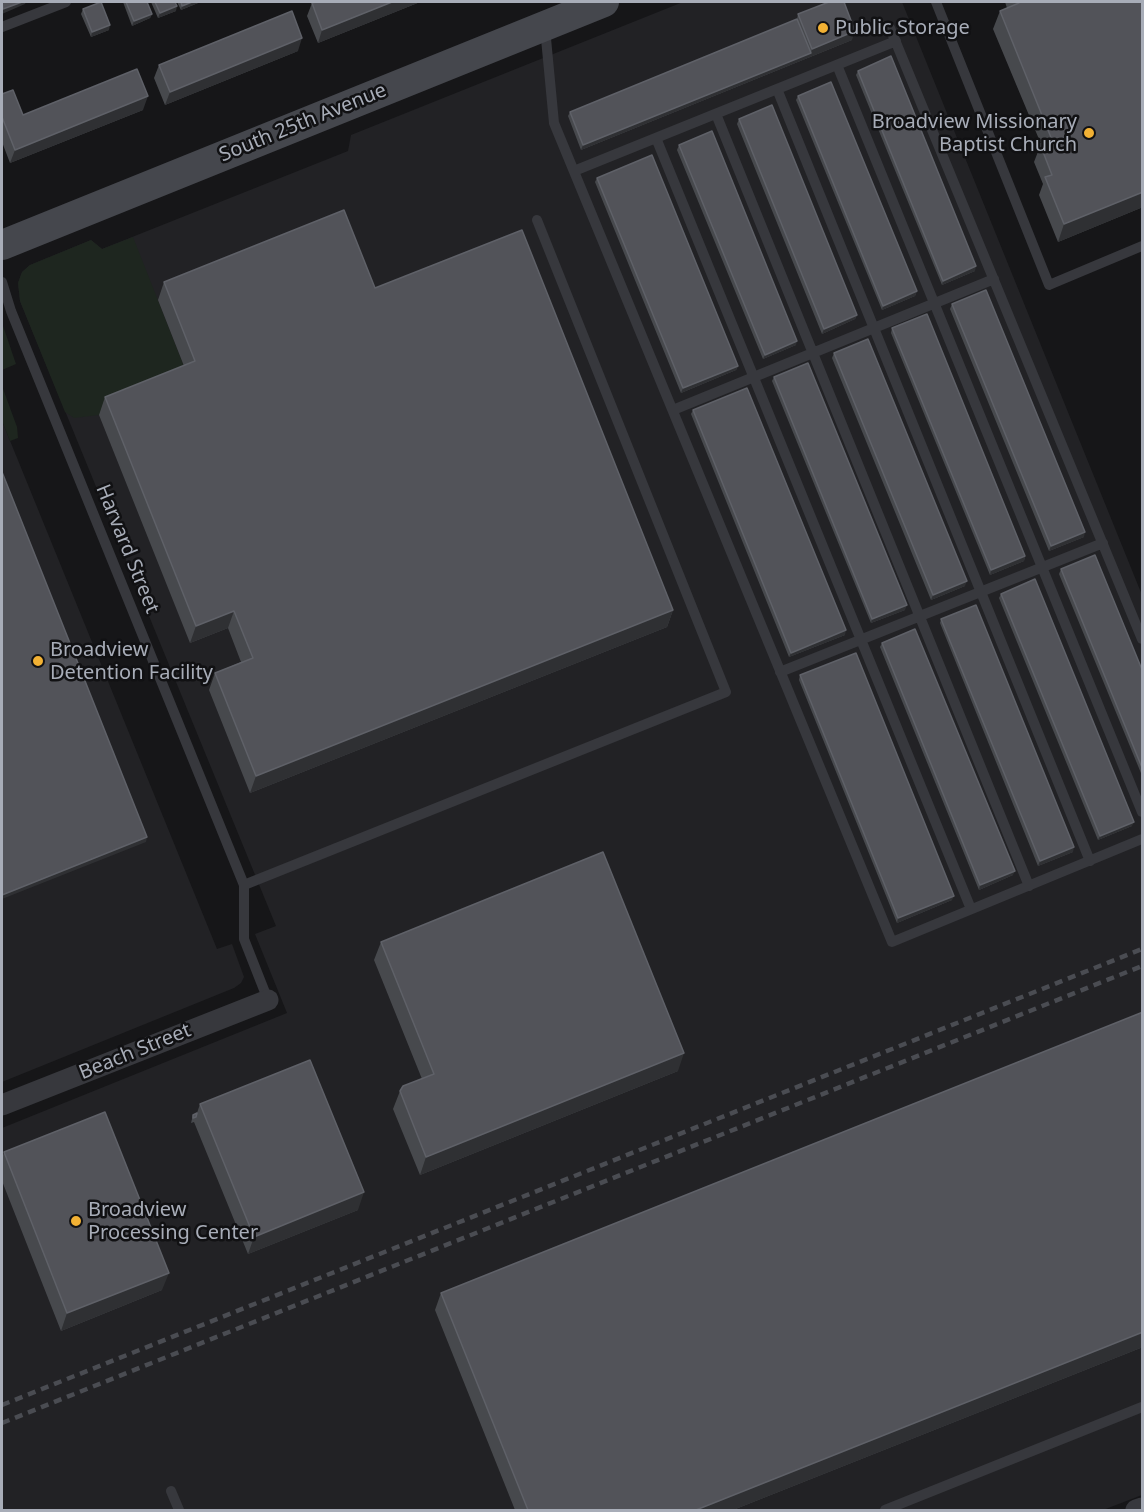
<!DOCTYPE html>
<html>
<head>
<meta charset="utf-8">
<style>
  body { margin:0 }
  #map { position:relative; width:1144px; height:1512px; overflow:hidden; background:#161618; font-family:"Noto Sans",sans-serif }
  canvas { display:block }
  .frame { position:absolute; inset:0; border:3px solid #a8adb8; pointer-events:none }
</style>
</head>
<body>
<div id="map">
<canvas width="1144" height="1512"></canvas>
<div class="frame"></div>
</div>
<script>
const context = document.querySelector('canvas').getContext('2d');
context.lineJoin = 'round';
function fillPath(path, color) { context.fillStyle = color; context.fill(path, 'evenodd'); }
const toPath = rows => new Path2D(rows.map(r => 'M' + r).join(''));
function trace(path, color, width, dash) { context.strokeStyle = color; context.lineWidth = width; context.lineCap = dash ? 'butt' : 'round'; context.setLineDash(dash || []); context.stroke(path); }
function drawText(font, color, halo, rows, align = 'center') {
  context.font = font + ' "Noto Sans",sans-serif'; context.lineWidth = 5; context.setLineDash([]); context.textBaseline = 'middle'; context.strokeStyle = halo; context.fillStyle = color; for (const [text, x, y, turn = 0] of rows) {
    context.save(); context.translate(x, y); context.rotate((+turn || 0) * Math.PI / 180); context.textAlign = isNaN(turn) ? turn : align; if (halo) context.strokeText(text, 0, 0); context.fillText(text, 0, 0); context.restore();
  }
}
fillPath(toPath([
  [683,2,902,2,1142,595,1142,1495,1103,1510,2,1510,2,1128,287,1013,255,934,276,926,20,301,18,283,22,272,30,265,91,240,102,249,348,151,351,135],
  [2,421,217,949,232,944,244,977,241,983,234,988,2,1082]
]), '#222225');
fillPath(toPath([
  [133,237,189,379,99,415,74,418,65,412,20,301,18,283,22,272,30,265,91,240,102,249],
  [2,323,16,364,2,370,2,374],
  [2,386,17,427,18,438,10,441,2,421]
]), '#1e261f');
trace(toPath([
  [936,2,1049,285,1142,246],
  [2,27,66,2],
  [545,28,554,123,892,942,1142,839],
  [890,28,1142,639],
  [837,65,1142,812],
  [777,89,1090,861],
  [716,114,1029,886],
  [656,138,971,909],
  [574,171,896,41],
  [2,282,11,311,244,885,244,939,268,1000],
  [673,410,994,279],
  [780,672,1103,543],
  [244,885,726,692,537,220],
  [171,1491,179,1510],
  [885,1510,1142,1407]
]), '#37383d', 10);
trace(toPath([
  [2,1105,268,1000],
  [1136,1510,1142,1508]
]), '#37383d', 21);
trace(toPath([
  [2,245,604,2]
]), '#45474d', 30);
trace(toPath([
  [2,1405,1142,949],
  [2,1423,1142,966]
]), '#4a4c52', 4.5, [8, 6]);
fillPath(toPath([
  [123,2,147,2,152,14,150,18,132,26],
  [151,2,175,2,176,11,158,18],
  [177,2,199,2,198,3,181,10],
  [420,2,318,43,307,16,312,3],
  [1005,2,1143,2,1143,207,1058,242,1039,195,1043,184,1034,162,1041,144,993,29,1000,11,1007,8],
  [83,9,109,30,91,37,81,14],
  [798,14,852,40,581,150,568,116,570,112,797,19],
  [298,51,165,105,154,78,159,65],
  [858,71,975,271,942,285,856,75],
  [2,94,23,115,143,110,10,163,2,142],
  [798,96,917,291,915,296,882,310,796,100],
  [739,119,857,315,855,319,822,334,737,124],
  [679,145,796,345,763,359,677,150],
  [597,178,738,366,736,370,681,393,595,182],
  [164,282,375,288,673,610,667,627,250,793,209,690,215,673,241,662,228,628,190,643,99,415,105,397,184,366,158,300],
  [952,304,1084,537,1049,551,950,309],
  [892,328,1025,556,1024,561,990,575,891,333],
  [834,353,965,586,931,600,832,358],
  [774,377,905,610,871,623,772,381],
  [693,410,845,635,789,657,691,414],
  [1061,569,1143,672,1143,778,1059,574],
  [1001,594,1132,826,1098,840,999,598],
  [941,619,1073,852,1038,866,940,623],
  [882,643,1013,875,979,890,880,647],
  [800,675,952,900,897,923,799,680],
  [381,942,678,1071,420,1175,393,1109,400,1091,422,1079,374,960],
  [1143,1012,1143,1347,733,1510,515,1510,435,1310,441,1293],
  [200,1104,358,1210,248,1254,194,1122,191,1123,193,1115,197,1113],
  [4,1152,162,1290,61,1331,2,1181,2,1158]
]), '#47494d');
fillPath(toPath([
  [22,2,26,2,25,4,2,14,3,9],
  [192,2,199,2,198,3,181,10,182,6],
  [392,2,420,2,318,43,322,30],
  [177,6,176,11,158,18,160,13],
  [152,14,150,18,132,26,134,21],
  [110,25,109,30,91,37,92,32],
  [855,31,852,40,581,150,583,145,811,53,812,49],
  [302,38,298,51,165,105,170,92],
  [148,96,143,110,10,163,15,150],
  [1143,192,1143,207,1058,242,1064,224],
  [976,266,975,271,942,285,943,281],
  [917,291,915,296,882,310,883,306],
  [857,315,855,319,822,334,824,329],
  [797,341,796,345,763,359,765,355],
  [738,366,736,370,681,393,683,388],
  [1085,532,1084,537,1049,551,1051,546],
  [1025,556,1024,561,990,575,991,570],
  [967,581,965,586,931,600,933,595],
  [907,605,905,610,871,623,872,619],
  [673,610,667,627,250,793,256,776],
  [234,611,228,628,190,643,196,626],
  [846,630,845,635,789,657,791,653],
  [1134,822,1132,826,1098,840,1100,836],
  [147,837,146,842,2,899,2,895],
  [1074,847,1073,852,1038,866,1040,861],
  [1015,871,1013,875,979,890,980,885],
  [954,896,952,900,897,923,898,918],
  [684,1053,678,1071,420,1175,426,1157],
  [364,1192,358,1210,248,1254,254,1237],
  [169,1273,162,1290,61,1331,67,1313],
  [1143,1332,1143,1347,733,1510,696,1510]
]), '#2f3033');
const building = toPath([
  [2,2,22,2,3,9,2,2],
  [101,2,110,25,92,32,83,9,101,2],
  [126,2,147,2,152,14,134,21,126,2],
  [155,2,175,2,177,6,160,13,155,2],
  [181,2,192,2,182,6,181,2],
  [316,2,392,2,322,30,312,3,316,2],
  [829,2,844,2,855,31,812,49,798,14,829,2],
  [1018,2,1143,2,1143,192,1064,224,1045,177,1052,175,1040,144,1052,140,1000,11,1019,3,1018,2],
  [292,11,302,38,170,92,159,65,292,11],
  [797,19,811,53,583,145,570,112,797,19],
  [891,56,976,266,943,281,858,71,891,56],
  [137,69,148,96,15,150,2,117,2,94,13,90,23,115,137,69],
  [831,82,917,291,883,306,798,96,831,82],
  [772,105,857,315,824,329,739,119,772,105],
  [712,131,797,341,765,355,679,145,712,131],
  [652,155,738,366,683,388,597,178,652,155],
  [344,210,375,288,522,230,673,610,256,776,215,673,253,658,234,611,196,626,105,397,195,361,164,282,344,210],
  [986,290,1085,532,1051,546,952,304,986,290],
  [927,314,1025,556,991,570,892,328,927,314],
  [868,339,967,581,933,595,834,353,868,339],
  [808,363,907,605,872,619,774,377,808,363],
  [747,388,846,630,791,653,693,410,747,388],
  [2,472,147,837,2,895,2,472],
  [1095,555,1143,672,1143,770,1061,569,1095,555],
  [1035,579,1134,822,1100,836,1001,594,1035,579],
  [976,605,1074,847,1040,861,941,619,976,605],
  [915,629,1015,871,980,885,882,643,915,629],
  [856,653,954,896,898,918,800,675,856,653],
  [603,852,684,1053,426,1157,400,1091,403,1086,434,1074,381,942,603,852],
  [1143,1012,1143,1332,696,1510,528,1510,441,1293,1143,1012],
  [310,1060,364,1192,254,1237,200,1104,310,1060],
  [105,1112,169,1273,67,1313,4,1152,105,1112],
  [197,1113,196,1117,193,1118,193,1115,197,1113]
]);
fillPath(building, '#525359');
trace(building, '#5f6168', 1.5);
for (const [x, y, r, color] of [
  [823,28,6,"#f2b134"],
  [1089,133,6,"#f2b134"],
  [38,661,6,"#f2b134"],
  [76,1221,6,"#f2b134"]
]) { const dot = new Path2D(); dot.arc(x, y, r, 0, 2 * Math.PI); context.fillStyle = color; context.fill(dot); trace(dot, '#111113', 2); }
drawText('20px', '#a8adb8', '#111113', [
  ["Public Storage",835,28],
  ["Broadview Missionary",1077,122,"right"],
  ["Baptist Church",1077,145,"right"],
  ["Broadview",50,650],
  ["Detention Facility",50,673],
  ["Broadview",88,1210],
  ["Processing Center",88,1233]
], 'left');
drawText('20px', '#a8adb8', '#111113', [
  ["South 25th Avenue",303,123,-22],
  ["Harvard Street",127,549,68],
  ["Beach Street",135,1052,-22]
]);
</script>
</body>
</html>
